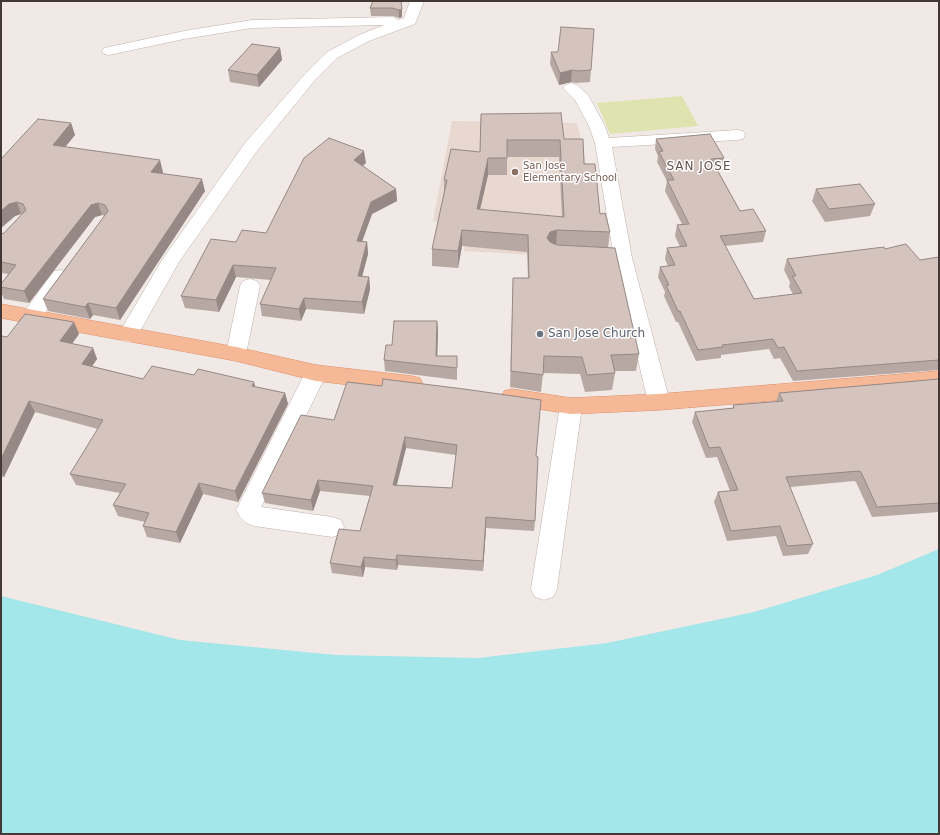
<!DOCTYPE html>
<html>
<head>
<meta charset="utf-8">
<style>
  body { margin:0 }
  #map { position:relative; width:940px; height:835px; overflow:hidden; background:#f1e9e5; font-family:"DejaVu Sans",sans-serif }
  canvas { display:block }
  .frame { position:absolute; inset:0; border:2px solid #433835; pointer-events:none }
</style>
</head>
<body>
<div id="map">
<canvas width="940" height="835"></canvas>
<div class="frame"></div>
</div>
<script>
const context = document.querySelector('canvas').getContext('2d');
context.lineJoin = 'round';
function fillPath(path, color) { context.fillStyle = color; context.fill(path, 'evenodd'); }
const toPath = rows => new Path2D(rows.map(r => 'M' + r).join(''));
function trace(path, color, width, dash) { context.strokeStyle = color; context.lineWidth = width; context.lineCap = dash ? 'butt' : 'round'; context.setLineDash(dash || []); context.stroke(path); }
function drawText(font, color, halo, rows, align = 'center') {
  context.font = font + ' "DejaVu Sans",sans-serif'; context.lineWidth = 3; context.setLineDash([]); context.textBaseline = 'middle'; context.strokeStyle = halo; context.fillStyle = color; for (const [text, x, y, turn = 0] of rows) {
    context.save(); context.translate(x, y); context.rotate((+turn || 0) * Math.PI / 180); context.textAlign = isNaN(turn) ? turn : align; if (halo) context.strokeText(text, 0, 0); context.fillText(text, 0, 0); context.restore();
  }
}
fillPath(toPath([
  [452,121,577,123,609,259,464,251,468,225,433,221]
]), '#e9d8cf');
fillPath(toPath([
  [682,96,698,126,610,134,597,103]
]), '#dfe3b0');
fillPath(toPath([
  [939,549,939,834,1,834,1,596,180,640,336,655,478,658,607,643,754,612,877,575]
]), '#a4e7ea');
const minor = toPath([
  [410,1,424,1,415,24,369,41,337,58,315,80,257,151,179,262,135,340,128,342,121,340,118,335,162,260,245,143,305,74,327,52,359,35,384,25,252,28,184,39,109,55,104,54,102,51,104,48,184,31,252,20,393,17,399,20,404,18,410,1],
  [571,83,577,85,588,95,605,126,609,138,737,130,743,131,745,135,743,139,737,140,612,147,632,258,670,402,667,408,659,410,651,408,648,402,614,258,595,143,589,126,575,100,563,88,565,85,571,83],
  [61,270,68,271,71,276,68,281,38,322,31,324,24,322,21,317,24,312,54,271,61,270],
  [250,279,257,281,260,286,246,354,243,359,236,361,229,359,226,354,240,286,243,281,250,279],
  [316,365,323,368,327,373,261,507,332,517,341,520,344,527,341,534,332,537,254,526,246,523,240,517,236,510,305,373,309,368,316,365],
  [571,398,579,400,582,406,557,589,553,597,544,600,535,597,531,589,560,406,563,400,571,398]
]);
const major = toPath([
  [1,304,236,347,316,365,412,376,420,378,423,384,420,390,412,392,316,381,236,361,1,318,1,304],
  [939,371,939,387,659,410,571,414,512,405,504,403,501,397,504,391,512,389,571,398,659,394,939,371]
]);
trace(minor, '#beb1ab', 1);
trace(major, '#da8e69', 1);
fillPath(minor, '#fff');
fillPath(major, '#f6b998');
fillPath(toPath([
  [401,1,402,17,399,18,393,16,371,16,370,8],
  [280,48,282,60,259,87,230,82,228,70],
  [551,52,591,70,590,82,576,83,571,82,559,85,550,64],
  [481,114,564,139,584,164,600,214,610,232,608,248,639,354,636,371,615,371,615,373,612,390,585,392,580,374,543,373,541,392,510,387,513,278,528,278,527,252,462,246,458,268,432,266,432,249,444,194,444,180,480,152],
  [507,157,559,157,562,217,480,210,488,175,507,175],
  [71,123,75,135,65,147,163,172,162,173,205,191,120,320,93,315,90,319,48,311,43,299,105,216,102,215,95,217,29,303,4,299,1,292,1,284,8,274,1,273,1,234,4,233,23,214,21,214,15,216,1,228,1,159],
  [656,139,724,158,721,169,717,169,740,211,766,231,763,242,725,246,754,299,793,294,789,287,790,282,784,270,787,259,885,249,920,260,939,257,939,370,793,381,780,358,774,359,769,349,721,355,721,358,696,361,678,322,676,322,664,296,665,292,658,277,660,267,668,266,665,259,667,248,680,247,675,236,677,225,682,224,665,191,667,181,657,162,658,156,655,149],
  [366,163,363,166,396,189,397,201,372,214,362,241,367,242,368,254,362,277,369,277,370,289,364,314,306,309,301,321,262,316,260,304,271,280,236,277,219,312,185,308,181,296,236,242,266,233],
  [816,189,875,204,870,216,825,222,812,201],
  [437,321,438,332,437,356,457,356,457,380,385,371,384,360,392,345],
  [74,322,79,334,72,344,93,348,97,359,92,366,143,379,194,375,285,393,288,404,238,502,203,494,180,543,147,537,143,526,145,522,118,516,113,505,120,493,76,485,70,474,98,429,35,412,4,477,1,477,1,336,7,337],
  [939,379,939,512,872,517,856,482,854,481,790,487,813,544,808,554,783,556,776,536,727,541,714,502,718,492,730,491,717,457,706,458,692,422,695,412,733,408,733,405,776,402,779,393],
  [382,386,536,456,535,521,534,531,486,528,483,571,398,565,397,570,365,567,363,577,332,573,330,563,360,531,370,496,320,491,313,511,265,503,262,493,334,420],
  [406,448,456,455,452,488,397,485]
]), '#b7a8a3');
fillPath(toPath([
  [402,9,402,17,399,18,399,10],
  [280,48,282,60,259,87,257,75],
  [572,70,571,82,559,85,560,73],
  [71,123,75,135,57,157,53,145],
  [364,151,366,163,355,172,354,160],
  [488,158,488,175,476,226,477,209],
  [160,160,163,172,155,184,151,172],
  [202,179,205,191,120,320,116,308],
  [396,189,397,201,372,214,358,253,357,241,371,202],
  [17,202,21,214,15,216,1,228,1,211,9,204],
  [98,203,102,215,95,217,29,303,24,291,91,205],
  [462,230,462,246,458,268,458,251],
  [557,230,556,246,549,249,547,238,550,232],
  [367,242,368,254,359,288,358,276],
  [233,265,236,277,219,312,216,300],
  [369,277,370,289,364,314,362,302],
  [304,298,306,309,301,321,299,309],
  [88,303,93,315,90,319,85,307],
  [437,321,438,332,437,367,436,356],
  [74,322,79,334,65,353,60,341],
  [93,348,97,359,86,375,82,364],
  [254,382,257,393,252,386],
  [285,393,288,404,238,502,235,491],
  [29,401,35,412,4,477,1,472,1,459],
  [405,437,406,448,394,495,393,485],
  [318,480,320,491,313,511,311,500],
  [199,483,203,494,180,543,176,532],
  [486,517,486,528,483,571,483,561],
  [397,555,398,565,397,570,396,560],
  [364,557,365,567,363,577,361,567]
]), '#958885');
const building = toPath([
  [373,1,401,1,402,9,399,10,392,8,370,8,373,1],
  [561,27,594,29,591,70,578,71,572,70,560,73,551,52,558,52,561,27],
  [252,44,280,48,257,75,228,70,252,44],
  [561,113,564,139,583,139,584,164,595,164,600,214,605,213,610,232,557,230,550,232,547,238,550,242,557,245,615,248,639,354,611,355,615,373,587,375,582,357,544,356,543,375,511,371,513,278,529,278,528,235,462,230,458,251,432,249,447,180,444,180,451,149,480,152,481,114,561,113],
  [507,140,560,140,564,217,477,209,488,158,507,158,507,140],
  [38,119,71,123,53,145,160,160,151,172,202,179,116,308,88,303,85,307,43,299,108,211,105,205,98,203,91,205,24,291,1,287,1,284,16,265,1,262,1,234,4,233,26,210,23,204,17,202,9,204,1,211,1,159,38,119],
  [710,134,724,158,711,159,740,211,753,209,766,231,720,236,754,299,802,293,792,276,796,276,787,259,884,247,885,249,906,244,920,260,939,257,939,360,797,371,784,347,778,348,773,339,722,345,723,347,698,350,680,311,678,311,666,285,669,285,660,267,675,265,667,248,687,246,677,225,689,224,667,180,674,180,659,152,663,151,656,139,710,134],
  [329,138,364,151,354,160,396,189,371,202,357,241,367,242,358,276,369,277,362,302,304,298,299,309,260,304,276,268,233,265,216,300,181,296,211,239,236,242,242,230,266,233,304,158,329,138],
  [860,184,875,204,829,209,816,189,860,184],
  [25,314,74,322,60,341,93,348,82,364,143,379,152,366,194,375,198,369,254,382,252,386,285,393,235,491,199,483,176,532,143,526,149,513,113,505,126,484,70,474,103,420,29,401,1,459,1,336,7,337,25,314],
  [394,321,437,321,436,356,457,356,457,368,384,360,386,345,392,345,394,321],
  [383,379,464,389,541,400,536,456,538,457,535,521,486,517,483,561,397,555,396,560,364,557,361,567,330,563,339,529,360,531,373,486,318,480,311,500,262,493,301,415,334,420,347,382,382,386,383,379],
  [405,437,457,445,452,488,393,485,405,437],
  [939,379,939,503,877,507,861,472,859,471,786,477,813,544,787,546,780,526,731,531,718,492,738,490,720,447,709,448,695,412,734,408,733,405,783,401,779,393,939,379]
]);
fillPath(building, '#d5c3be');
trace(building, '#958885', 1);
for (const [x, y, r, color] of [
  [515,172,4,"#8d6e63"],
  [540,334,4,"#6b7280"]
]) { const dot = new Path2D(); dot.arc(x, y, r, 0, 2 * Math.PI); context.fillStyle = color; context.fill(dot); trace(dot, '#fff', 1.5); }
drawText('10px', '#785e54', '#fff', [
  ["San Jose",523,166],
  ["Elementary School",523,178]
], 'left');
context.letterSpacing = '1px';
drawText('12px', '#65524d', '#fff', [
  ["SAN JOSE",699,167]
]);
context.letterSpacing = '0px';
drawText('12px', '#5b616d', '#fff', [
  ["San Jose Church",548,334]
], 'left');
</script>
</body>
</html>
